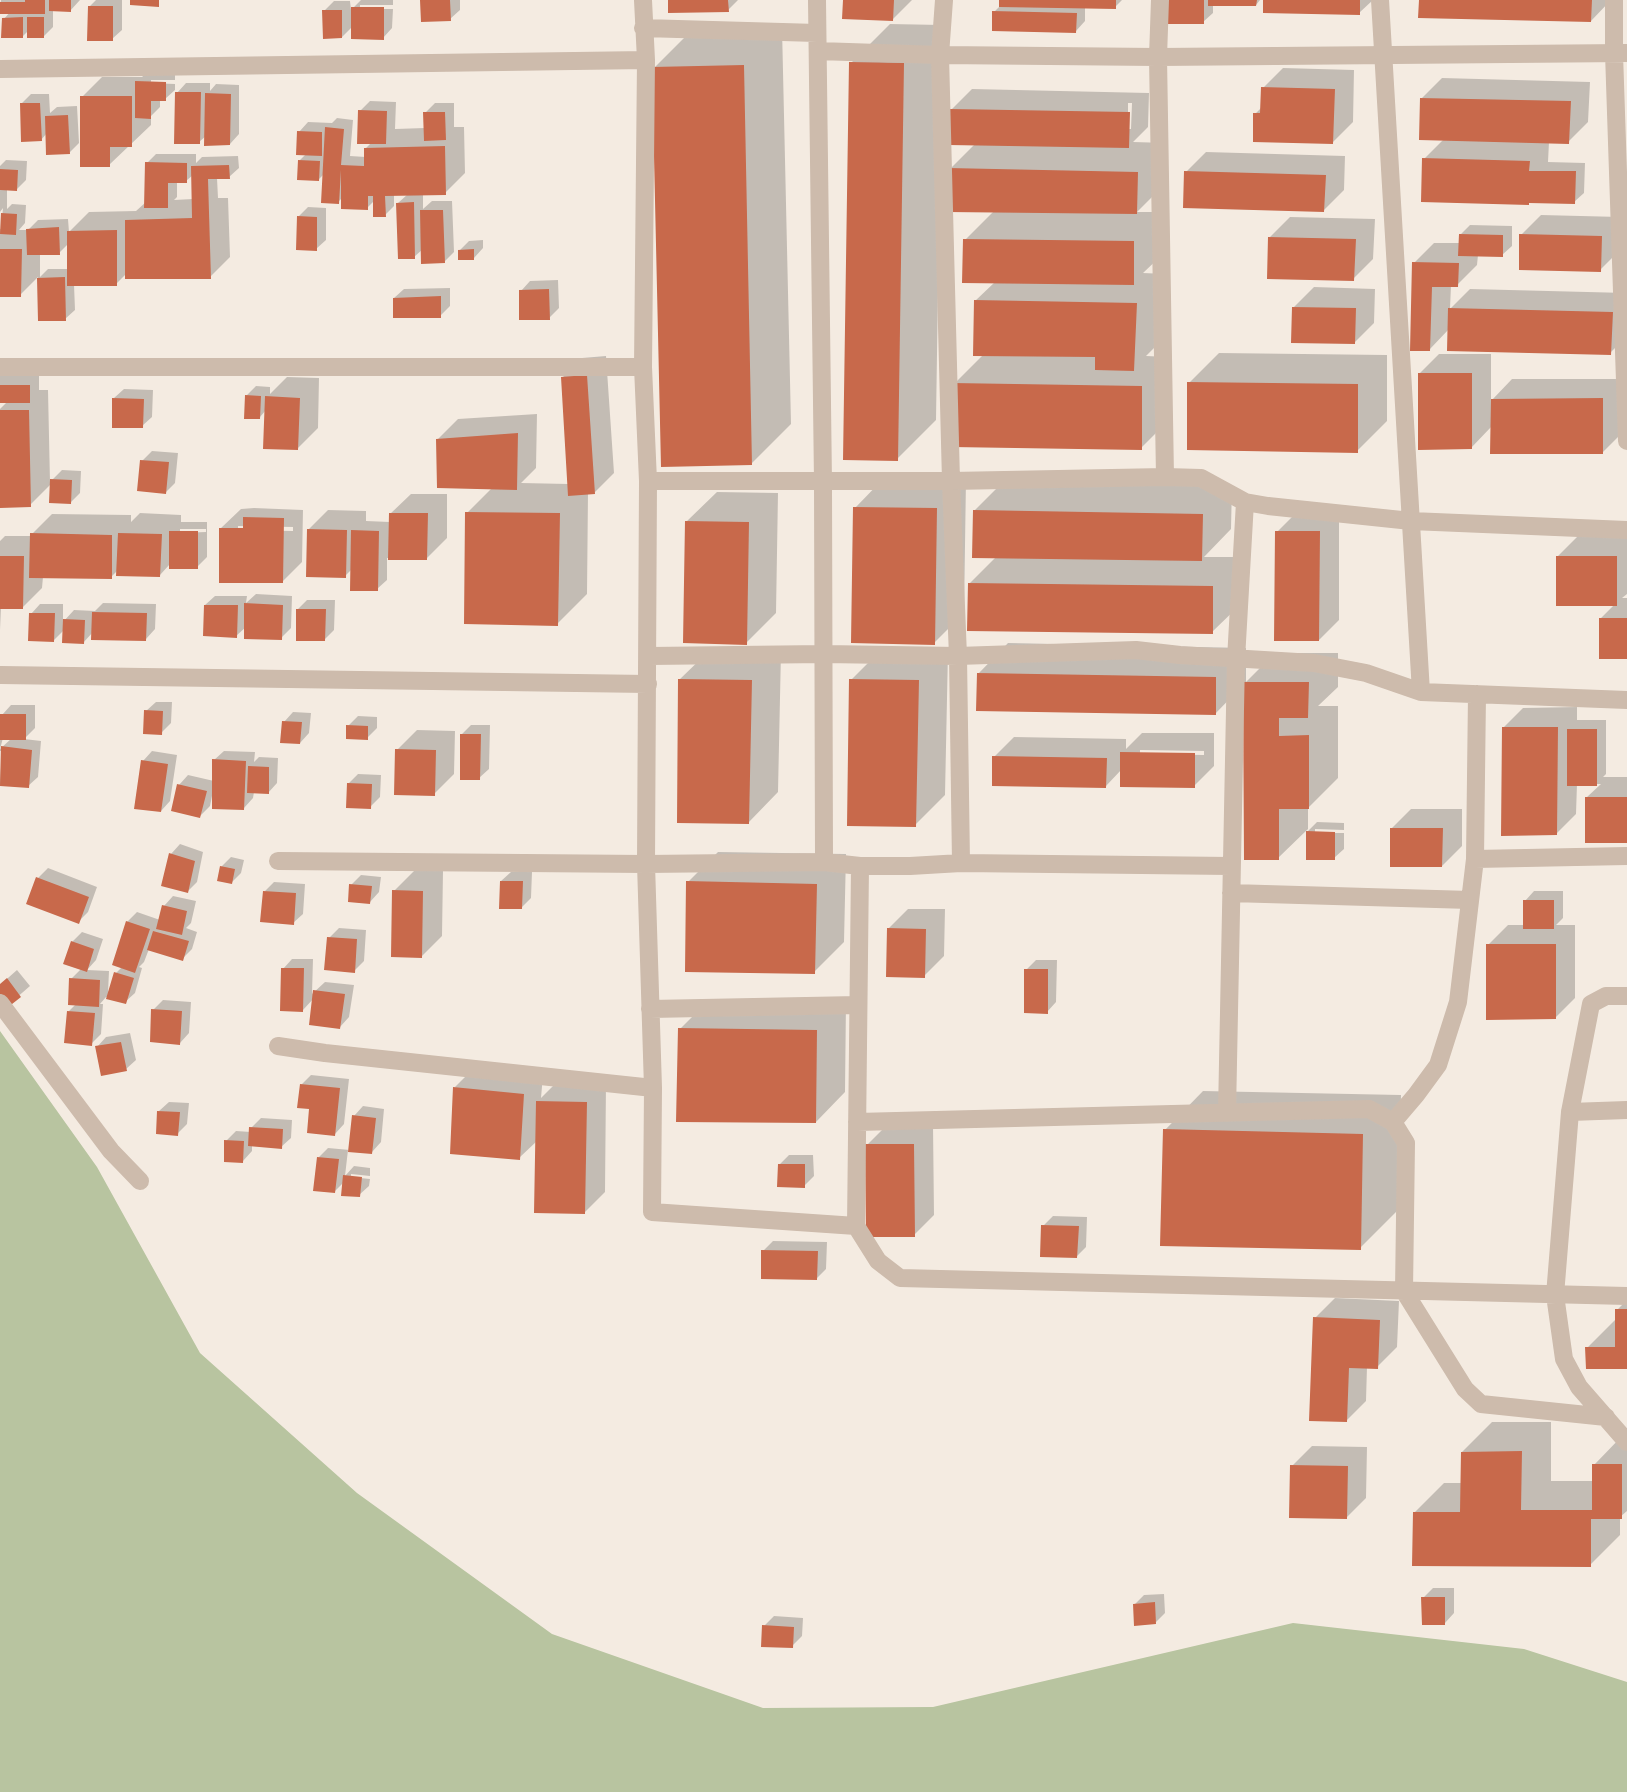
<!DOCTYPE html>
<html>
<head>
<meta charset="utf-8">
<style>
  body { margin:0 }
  canvas { display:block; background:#f4ebe1 }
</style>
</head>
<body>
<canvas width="1627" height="1792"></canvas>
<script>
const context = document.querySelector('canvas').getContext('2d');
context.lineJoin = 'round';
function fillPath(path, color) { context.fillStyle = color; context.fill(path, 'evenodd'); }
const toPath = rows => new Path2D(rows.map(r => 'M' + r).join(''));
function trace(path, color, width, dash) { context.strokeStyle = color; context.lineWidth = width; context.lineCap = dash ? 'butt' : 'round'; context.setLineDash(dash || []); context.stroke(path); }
fillPath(toPath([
  [0,1031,97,1167,200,1353,357,1493,552,1634,763,1708,933,1707,1293,1623,1524,1649,1627,1682,1627,1792,0,1792]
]), '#b8c4a0');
fillPath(toPath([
  [1,0,80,0,70,11,53,10,53,27,43,37,28,31,23,36,4,19,10,12,0,12],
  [96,0,122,0,122,30,112,39,89,7],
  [361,0,393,0,393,5,360,5,360,9,393,9,392,28,383,38,353,26,342,37,324,11,334,1,350,1,351,10],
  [422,0,460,0,460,10,450,19],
  [670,0,738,0,728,10],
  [844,0,912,0,893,19],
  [1001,0,1122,0,1115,7,1085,6,1085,21,1076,31,994,12,1001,5],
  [1169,0,1260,0,1256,5,1213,4,1213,13,1203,22],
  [1265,0,1373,0,1359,13],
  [1420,0,1611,0,1591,21],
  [890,24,942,25,936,420,897,459,851,63],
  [782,27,791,424,752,463,654,68,693,29],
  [1283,68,1354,70,1353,122,1333,142,1255,114,1262,107,1263,88],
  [147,72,175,73,175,80,151,80,151,83,175,84,175,90,165,99,160,99,160,107,151,116,151,125,109,165,82,97,102,77,142,77],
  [1442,78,1590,82,1588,122,1568,142,1549,142,1548,162,1585,163,1584,193,1574,202,1424,159,1444,139,1422,98],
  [186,83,210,83,210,91,216,84,239,85,239,134,230,144,206,136,199,142,177,93],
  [972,89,1149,93,1148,127,1133,142,1167,143,1166,183,1137,212,1164,212,1163,254,1143,273,1166,274,1163,339,1146,356,1171,357,1171,418,1141,448,954,384,984,354,975,301,995,282,965,240,994,211,950,169,975,144,952,109],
  [1128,103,1132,103,1131,129,1128,129],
  [31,94,49,94,50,113,57,107,77,106,79,143,69,153,47,133,41,140,21,104],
  [370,101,396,102,395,129,425,128,425,113,435,103,454,103,454,127,464,127,465,173,445,193,423,194,423,209,432,201,452,201,454,252,444,262,423,249,414,257,398,203,408,194,394,194,394,206,385,215,375,200,367,208,343,197,338,202,324,174,318,180,299,161,306,154,299,132,308,122,332,123,337,118,353,120,350,156,366,157,365,149,372,142,360,111],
  [1206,152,1345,156,1344,190,1324,210,1186,172],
  [156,154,196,154,196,163,202,157,238,156,239,168,229,177,217,178,218,198,228,198,230,257,210,277,127,273,116,284,74,284,75,310,65,319,39,320,38,277,20,295,0,295,0,229,1,229,3,208,0,212,0,166,6,160,27,161,26,180,16,190,7,189,7,209,12,204,26,205,25,223,19,230,28,230,38,220,68,219,69,232,89,212,136,211,146,202,147,163],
  [193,175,193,199,174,200,177,197,177,181,186,181],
  [69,243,69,269,48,269,40,277,40,253,59,253],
  [308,207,326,208,326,240,316,249,298,217],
  [1541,215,1621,217,1620,250,1600,270,1521,235],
  [1290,217,1375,219,1373,259,1353,279,1270,237],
  [1470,225,1512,226,1512,246,1502,255,1478,255,1477,265,1457,285,1451,285,1450,309,1470,289,1627,293,1627,336,1610,353,1449,329,1430,349,1414,263,1434,243,1460,243,1460,235],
  [483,240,483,248,474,258,460,250,469,241],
  [558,280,559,308,549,318,521,291,530,281],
  [1314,287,1375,289,1374,323,1354,343,1294,307],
  [450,288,450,306,440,316,394,298,404,289],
  [1219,353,1387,355,1387,421,1357,451,1189,383],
  [1439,354,1491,354,1491,401,1512,379,1622,379,1622,433,1602,453,1492,426,1471,448,1419,374],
  [606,356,614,473,594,493,588,493,587,594,557,624,467,513,492,488,438,439,458,419,537,414,536,468,521,483,569,484,562,378,582,358],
  [0,376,39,376,39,390,48,390,50,482,62,470,81,471,80,493,71,502,52,483,30,505,0,506,0,409,8,401,0,401],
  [287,377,319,378,318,428,298,448,266,410,260,417,246,396,256,386,270,387,270,394],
  [124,389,153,390,152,417,142,426,114,398],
  [152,451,178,453,175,483,166,492,142,461],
  [884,478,966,479,964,613,934,643,855,508],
  [1004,481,1232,485,1231,529,1204,557,1243,557,1242,603,1212,632,970,583,997,556,974,511],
  [717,492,778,493,776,613,746,643,687,521],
  [411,494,447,494,447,538,427,558,387,558,387,580,377,589,352,569,345,576,308,530,328,510,366,511,366,521,390,522,390,514],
  [254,508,303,510,302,562,282,582,221,528,241,509],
  [238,526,293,527,293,531,238,530],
  [1297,512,1339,512,1339,620,1319,640,1277,532],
  [140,513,181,515,181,522,207,522,207,557,197,567,170,564,160,575,118,570,111,577,43,577,42,588,22,608,1,607,0,630,0,541,5,536,32,536,32,534,52,514,131,515,131,522],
  [180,529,206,529,206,532,180,533],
  [1578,536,1627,537,1627,594,1622,598,1627,598,1627,657,1601,618,1615,604,1558,556],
  [256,594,292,596,291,628,281,638,246,627,236,636,205,605,215,596,247,596,246,603],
  [307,600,335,600,334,630,325,639,297,610],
  [103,603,156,604,155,629,146,639,93,632,83,643,64,630,53,641,31,614,40,604,63,604,63,622,74,610,95,611],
  [1008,643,1246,648,1246,682,1275,653,1338,653,1338,687,1318,706,1338,706,1338,778,1308,808,1308,831,1317,822,1344,823,1344,849,1334,858,1308,859,1308,829,1278,858,1245,683,1216,713,979,673],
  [1315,829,1344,830,1344,833,1315,833],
  [710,650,781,651,778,792,749,822,680,679],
  [881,650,948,651,945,795,915,825,851,680],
  [156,702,172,702,171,723,161,733,146,711],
  [11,705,35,705,35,728,24,739,41,741,38,777,28,786,0,784,2,751,0,751,0,731,2,715],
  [3,738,12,738,0,749],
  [1577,707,1577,720,1606,720,1606,774,1603,777,1627,777,1627,841,1587,797,1601,784,1577,784,1576,814,1556,834,1503,728,1523,708],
  [293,712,311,713,309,733,300,743,284,722],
  [358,716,377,717,377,728,367,738,348,726],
  [471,725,490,725,489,769,479,778,461,735],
  [417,730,455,731,454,774,434,794,397,750],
  [1142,733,1214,733,1214,766,1194,786,1122,769,1106,786,994,757,1014,737,1126,739,1126,749],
  [1140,750,1204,751,1204,755,1140,754],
  [152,751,177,755,170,801,161,811,143,761],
  [224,751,255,752,254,762,259,757,278,758,277,783,268,793,254,792,253,798,244,808,212,796,210,806,200,816,179,785,188,775,214,781,214,760],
  [358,774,381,775,380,797,370,807,348,784],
  [1411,809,1462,809,1462,846,1442,866,1391,829],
  [180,844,203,852,197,882,188,891,171,854],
  [718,852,846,854,844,942,814,972,688,882],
  [231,857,244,860,241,873,232,882,221,867],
  [48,868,97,887,88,912,78,922,29,903,38,878],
  [414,871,443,871,442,936,422,956,394,891],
  [511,872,532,872,531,898,522,907,501,881],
  [361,875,381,877,379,892,370,902,351,885],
  [274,882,305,884,303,914,293,923,265,891],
  [1534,891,1563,891,1563,918,1556,925,1575,925,1575,998,1555,1018,1488,945,1508,925,1525,925,1525,901],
  [173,896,196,901,191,923,186,928,197,932,192,949,182,959,149,949,144,962,139,967,142,968,135,993,125,1002,106,997,100,1004,103,1004,101,1034,91,1044,69,1011,76,1004,71,979,82,968,72,942,82,932,103,939,96,960,87,970,109,971,108,993,116,973,122,967,127,922,137,912,160,920,164,906],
  [908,909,945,909,944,956,924,976,888,929],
  [339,928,366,930,364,961,354,971,329,938],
  [292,959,313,959,312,994,325,982,354,985,349,1017,340,1027,314,998,303,1010,283,969],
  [1036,960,1057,960,1056,1002,1047,1012,1026,970],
  [17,970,30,986,7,1006,0,985],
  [710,999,846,1001,845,1092,816,1122,680,1029],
  [163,1000,191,1002,189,1033,180,1043,153,1010],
  [130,1033,136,1060,126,1069,97,1047,106,1037],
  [475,1067,543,1075,541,1098,557,1082,606,1083,605,1192,585,1212,537,1141,519,1158,455,1087],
  [311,1075,349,1079,344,1124,335,1134,311,1108,301,1085],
  [1203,1091,1401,1095,1399,1209,1360,1248,1165,1130],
  [169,1102,189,1103,187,1124,177,1134,159,1111],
  [363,1106,384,1109,381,1142,372,1152,348,1150,345,1176,354,1166,370,1168,370,1176,351,1174,351,1177,370,1179,369,1186,359,1195,344,1182,334,1192,319,1157,328,1148,350,1150,354,1116],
  [261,1118,292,1120,291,1138,281,1147,252,1145,252,1151,243,1161,226,1141,236,1131,251,1132,251,1128],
  [933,1124,934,1215,914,1235,867,1145,887,1125],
  [789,1155,813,1155,814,1176,804,1186,779,1165],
  [1053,1216,1087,1217,1086,1247,1077,1256,1043,1226],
  [773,1241,827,1242,826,1269,817,1278,763,1251],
  [1335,1298,1399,1301,1397,1347,1377,1367,1367,1367,1366,1401,1346,1421,1315,1318],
  [1627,1300,1627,1367,1587,1348,1617,1318,1617,1310],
  [1492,1422,1551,1422,1551,1481,1594,1481,1594,1465,1623,1435,1627,1435,1627,1511,1620,1517,1620,1535,1590,1565,1414,1513,1444,1483,1462,1483,1462,1452],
  [1312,1446,1367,1447,1366,1498,1346,1518,1292,1466],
  [1433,1588,1454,1588,1454,1613,1445,1623,1423,1598],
  [1164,1594,1165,1613,1155,1623,1134,1605,1144,1595],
  [774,1616,803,1618,802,1636,792,1646,764,1626]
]), '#0003');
fillPath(toPath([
  [25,0,45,0,45,14,0,14,0,2,25,2],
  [49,0,71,0,71,12,49,11],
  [130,0,159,0,159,7,130,5],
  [420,0,450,0,451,21,421,22],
  [668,0,728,0,729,12,668,13],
  [843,0,894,0,893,21,842,19],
  [999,0,1116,0,1116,9,999,7],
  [1167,0,1204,0,1204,24,1167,24],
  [1208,0,1257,0,1256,6,1208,6],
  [1263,0,1360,0,1360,15,1263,13],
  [1419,0,1592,0,1591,22,1418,18],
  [88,6,113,6,113,41,87,41],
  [351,7,384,7,384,40,351,39],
  [322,10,342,10,342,38,323,39],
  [992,11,1077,13,1076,33,992,31],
  [23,17,23,38,1,38,2,18],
  [27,17,44,17,44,38,27,38],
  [849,62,904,63,898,461,843,460],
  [744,65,752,465,661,467,652,67],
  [135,81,166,82,166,101,151,101,151,119,135,118],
  [1261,87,1335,89,1333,144,1253,142,1253,113,1260,113],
  [175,92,201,92,200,144,174,144],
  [205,93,231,94,230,145,204,146],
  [80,96,132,96,132,147,110,147,110,167,80,167],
  [1420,98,1571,101,1569,144,1419,140],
  [20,103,40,103,42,141,21,142],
  [950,109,1130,112,1129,148,949,145],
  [358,110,387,111,386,144,357,144],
  [423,112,445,112,446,140,424,141],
  [68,115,70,154,46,155,45,116],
  [325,127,344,129,341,165,364,166,364,148,445,146,446,195,385,196,386,217,373,217,373,196,368,196,368,210,341,209,341,170,339,204,321,203],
  [297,131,322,132,322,156,296,155],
  [1422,158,1530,161,1529,171,1576,171,1575,204,1529,203,1529,205,1421,202],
  [298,160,320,161,319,181,297,180],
  [145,162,187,163,187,183,168,183,168,208,144,208],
  [229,165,230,179,208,179,211,279,125,279,125,220,192,218,191,166],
  [948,168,1138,172,1137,214,947,212],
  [0,169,18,170,17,191,0,190],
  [1184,171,1326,175,1324,212,1183,208],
  [414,202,415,259,398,259,396,203],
  [420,210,443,210,445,263,421,264],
  [1,213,17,214,16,235,0,234],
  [297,216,317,217,317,251,296,250],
  [59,227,60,255,27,255,26,229],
  [117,230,117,286,67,286,67,231],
  [1459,234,1503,235,1503,257,1458,256],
  [1519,234,1602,236,1601,272,1519,270],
  [1268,237,1356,239,1354,281,1267,279],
  [963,239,1134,241,1134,285,962,283],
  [0,249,22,249,21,297,0,297],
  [474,249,474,260,458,260,458,250],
  [1412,262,1459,263,1458,287,1432,287,1430,351,1410,351],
  [65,277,66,321,38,321,37,278],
  [549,289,550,320,519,320,519,290],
  [441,296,441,318,393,318,393,298],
  [974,300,1137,303,1134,371,1095,370,1095,357,973,356],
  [1292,307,1356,308,1355,344,1291,343],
  [1448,308,1613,312,1611,355,1447,351],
  [1418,373,1472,373,1472,449,1418,450],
  [587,375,595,494,568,496,561,377],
  [1187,382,1358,384,1358,453,1187,450],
  [952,383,1142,386,1142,450,952,447],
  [0,385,30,385,30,403,0,403],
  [245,395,261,396,260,419,244,419],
  [265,396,300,398,298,450,263,449],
  [112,398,144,399,143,428,112,428],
  [1603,398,1603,454,1490,454,1491,399],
  [0,410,29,410,31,507,0,508],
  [518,433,517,490,437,488,436,439],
  [140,460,169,462,166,494,137,491],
  [50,479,72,480,71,504,49,503],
  [853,507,937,508,935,645,851,643],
  [973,510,1203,514,1202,561,972,558],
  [465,512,560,513,558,626,464,624],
  [389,513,428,513,427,560,388,560],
  [243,517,284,518,283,583,219,583,219,528,243,528],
  [685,521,749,522,747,645,683,643],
  [307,529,347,530,346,578,306,577],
  [351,530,379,531,378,591,350,591],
  [169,531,198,531,198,569,169,569],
  [1275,531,1320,531,1319,641,1274,641],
  [30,533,112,535,112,579,29,578],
  [118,533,162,534,160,577,116,576],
  [0,556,24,556,23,609,0,609],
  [1556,556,1617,556,1617,606,1556,606],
  [968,583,1213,586,1213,634,967,631],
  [244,603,283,605,282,640,244,639],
  [204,605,238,605,237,638,203,636],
  [296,609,326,609,325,641,296,641],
  [92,612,147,613,146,641,91,640],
  [29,613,55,613,54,642,28,641],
  [1599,618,1627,618,1627,659,1599,659],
  [63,619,85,620,84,644,62,643],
  [977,673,1216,677,1216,715,976,711],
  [678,679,752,680,749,824,677,823],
  [849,679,919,680,916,827,847,826],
  [1243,682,1309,682,1308,718,1279,718,1279,736,1309,735,1309,809,1279,809,1279,860,1244,860],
  [144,710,163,711,162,735,143,734],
  [0,714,26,714,26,740,0,740],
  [282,721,302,722,300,744,280,743],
  [346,725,368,726,368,740,346,739],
  [1502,727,1558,727,1557,835,1501,836],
  [1567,729,1597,729,1597,786,1567,786],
  [460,734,481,734,480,780,460,780],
  [1,746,32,750,29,788,0,786],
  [395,749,436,750,435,796,394,795],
  [1120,752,1195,753,1195,788,1120,787],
  [992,756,1107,758,1106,788,992,786],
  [212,759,246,761,244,810,212,809],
  [141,760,168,764,161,812,134,809],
  [248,766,269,767,269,794,247,793],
  [347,783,372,784,371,809,346,808],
  [177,784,207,791,200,818,171,811],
  [1585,797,1627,797,1627,843,1585,843],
  [1390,828,1443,828,1442,867,1390,867],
  [1306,831,1335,832,1335,860,1306,860],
  [169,853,195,861,188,893,161,886],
  [220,866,235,869,232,884,217,881],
  [36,877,89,897,79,924,26,904],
  [500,881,523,881,522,909,499,909],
  [686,881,817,884,815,974,685,972],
  [349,884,372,886,370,904,348,902],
  [392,890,423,891,422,958,391,957],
  [263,891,296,893,294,925,260,922],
  [1523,900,1554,900,1554,929,1523,929],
  [162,905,187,911,182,935,156,929],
  [126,921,150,929,135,973,112,965],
  [887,928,926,929,925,978,886,977],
  [153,931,189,941,183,961,147,950],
  [327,937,357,939,355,973,324,970],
  [71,941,94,949,87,972,63,964],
  [1486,944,1556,944,1556,1019,1486,1020],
  [281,968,304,968,303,1012,280,1011],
  [1024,969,1048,969,1048,1014,1024,1013],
  [114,972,134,978,126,1004,106,999],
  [7,978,21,997,7,1008,0,1000,0,984],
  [69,978,100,980,99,1007,68,1005],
  [313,990,345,994,340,1029,309,1025],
  [151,1009,182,1011,180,1045,150,1042],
  [67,1011,95,1013,92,1046,64,1043],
  [678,1028,817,1030,816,1123,676,1122],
  [121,1042,127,1071,101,1076,95,1046],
  [300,1084,340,1088,335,1136,307,1133,309,1109,297,1108],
  [453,1087,524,1094,520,1160,450,1154],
  [536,1101,587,1102,585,1214,534,1213],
  [157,1111,180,1112,178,1136,156,1134],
  [352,1115,376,1118,372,1154,348,1152],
  [249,1127,283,1129,282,1149,248,1146],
  [1163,1129,1363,1134,1361,1250,1160,1246],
  [224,1140,244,1141,243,1163,224,1162],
  [865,1144,914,1144,915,1237,866,1237],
  [317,1157,339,1159,335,1193,313,1191],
  [778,1164,805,1164,805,1188,777,1187],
  [343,1175,362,1177,360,1197,341,1196],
  [1041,1225,1079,1226,1077,1258,1040,1257],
  [761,1250,818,1251,817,1280,761,1279],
  [1615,1309,1627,1309,1627,1369,1586,1369,1585,1347,1615,1347],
  [1313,1317,1380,1320,1378,1369,1349,1368,1347,1422,1309,1421],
  [1522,1451,1521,1510,1592,1510,1592,1464,1622,1464,1622,1519,1591,1519,1591,1567,1412,1566,1413,1512,1460,1512,1461,1452],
  [1290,1465,1348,1466,1347,1519,1289,1518],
  [1421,1597,1445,1597,1445,1625,1422,1625],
  [1155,1602,1156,1624,1134,1626,1133,1604],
  [762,1625,794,1627,793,1648,761,1647]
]), '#c8694b');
trace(toPath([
  [643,0,646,60,643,367,648,481,646,864,653,1088,652,1212,856,1226],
  [817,0,823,482,824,862],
  [944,0,940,55,951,481,958,656,961,863],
  [1160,0,1158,57,1165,477],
  [1380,0,1421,692],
  [1614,0,1614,53,1627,441],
  [643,28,817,33],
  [818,51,940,55,1158,57,1627,53],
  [0,69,646,60],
  [0,367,643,367],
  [648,481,951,481,1165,477,1201,478,1245,502,1268,506,1411,521,1627,530],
  [649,656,824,654,958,656,1136,650,1180,655,1314,663,1366,673,1421,692,1627,700],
  [0,675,648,684],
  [1475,859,1627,856],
  [278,861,646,864,824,862,860,866,910,866,961,863,1231,866],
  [860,866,856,1226,878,1261,900,1278,1627,1296],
  [1231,893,1470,900],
  [1627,996,1606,996,1591,1004,1570,1112,1555,1295,1564,1359,1579,1387,1627,1442],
  [0,1003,111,1151,140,1181],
  [650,1009,858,1005],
  [278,1046,325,1053,653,1088],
  [1570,1112,1627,1110],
  [1227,1113,1236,659,1245,502],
  [857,1122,1369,1109,1393,1122,1406,1143,1404,1291,1465,1389,1481,1404,1606,1417],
  [1393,1122,1416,1095,1438,1065,1458,1002,1475,859,1477,694]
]), '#cdbbac', 18);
</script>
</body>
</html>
